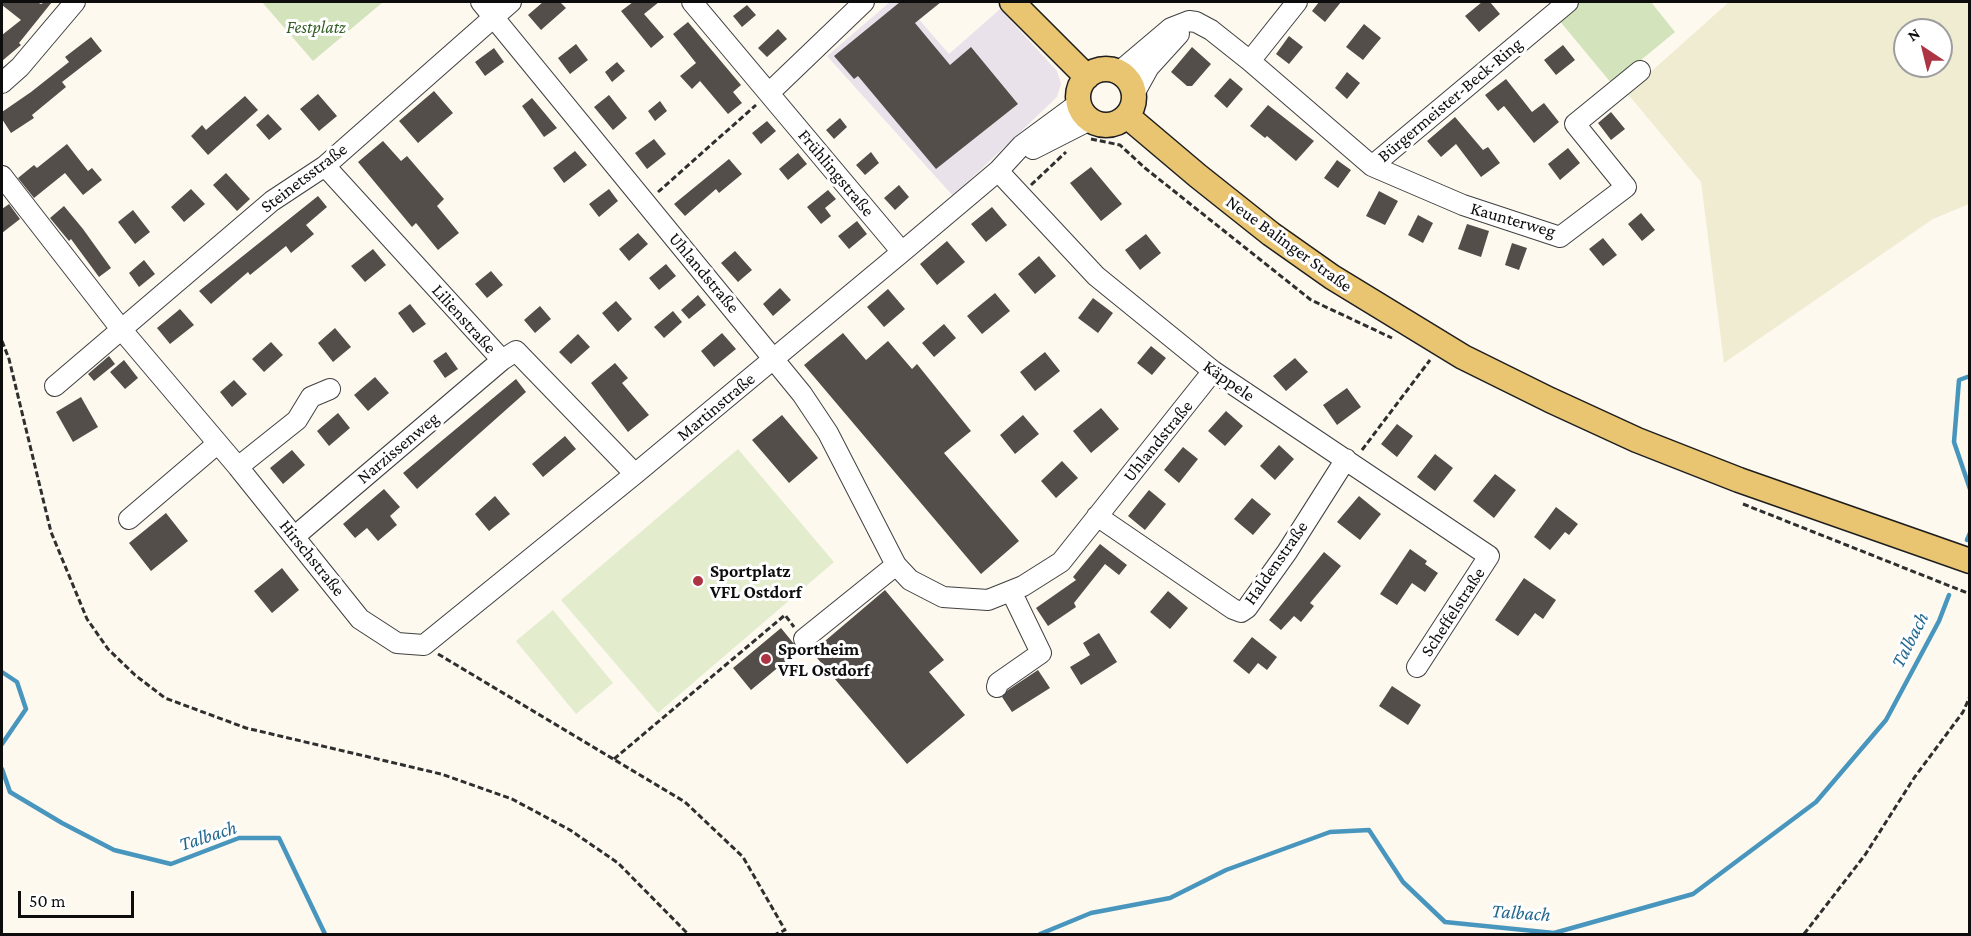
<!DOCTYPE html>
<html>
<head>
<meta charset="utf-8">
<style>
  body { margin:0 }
  #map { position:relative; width:1971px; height:936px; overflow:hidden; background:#fdf9ef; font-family:"Crimson Pro",serif }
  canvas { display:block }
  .frame { position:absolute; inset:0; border:3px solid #0d0d0d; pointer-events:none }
  .north { position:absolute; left:1893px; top:18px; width:60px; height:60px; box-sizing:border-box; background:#fff; border:2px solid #9e9e9e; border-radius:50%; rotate:325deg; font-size:16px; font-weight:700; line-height:24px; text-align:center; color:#0d0d0d }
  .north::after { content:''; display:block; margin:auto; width:21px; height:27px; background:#ad3442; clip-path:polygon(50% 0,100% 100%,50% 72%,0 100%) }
  .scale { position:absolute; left:18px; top:891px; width:116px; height:27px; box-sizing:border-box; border:3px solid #0d0d0d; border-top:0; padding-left:8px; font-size:18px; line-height:21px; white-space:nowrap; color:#0d0d0d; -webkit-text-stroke:4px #fff; paint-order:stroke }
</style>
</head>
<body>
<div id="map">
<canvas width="1971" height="936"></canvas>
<div class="frame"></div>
<div class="north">N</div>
<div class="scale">50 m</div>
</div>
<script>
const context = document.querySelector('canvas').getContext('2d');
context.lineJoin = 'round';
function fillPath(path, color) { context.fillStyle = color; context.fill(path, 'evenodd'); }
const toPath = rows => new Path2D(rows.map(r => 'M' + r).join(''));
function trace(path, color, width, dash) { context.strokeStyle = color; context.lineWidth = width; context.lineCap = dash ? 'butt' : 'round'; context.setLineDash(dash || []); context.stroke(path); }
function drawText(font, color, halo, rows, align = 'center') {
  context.font = font + ' "Crimson Pro",serif'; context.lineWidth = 6; context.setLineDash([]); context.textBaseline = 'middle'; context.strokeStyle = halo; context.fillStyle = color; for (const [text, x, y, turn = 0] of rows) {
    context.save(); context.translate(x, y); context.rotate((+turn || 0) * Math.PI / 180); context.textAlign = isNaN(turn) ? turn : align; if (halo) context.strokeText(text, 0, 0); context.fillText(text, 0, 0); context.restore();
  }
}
fillPath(toPath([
  [890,2,904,2,949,54,1000,9,1057,71,1061,84,1057,97,953,196,827,56]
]), '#e9e2eb');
fillPath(toPath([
  [1729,2,1969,2,1969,204,1933,219,1724,363,1701,182,1627,93],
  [1905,30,1941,30,1941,66,1905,66]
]), '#f0ecd1');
fillPath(toPath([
  [262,2,383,2,313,61],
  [1580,2,1651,2,1675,32,1612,84,1558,19]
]), '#d3e4bc');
fillPath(toPath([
  [738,449,834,562,658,713,561,600],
  [553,610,613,683,576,714,516,641]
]), '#e3eccd');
trace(toPath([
  [1970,376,1959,380,1954,442,1970,489],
  [1967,540,1970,533],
  [2,672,17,682,26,709,2,744],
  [2,769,10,792,62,823,114,850,171,864,239,838,279,838,325,934],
  [1040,934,1091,913,1170,898,1226,870,1330,832,1369,830,1403,882,1445,922,1554,933,1693,894,1816,802,1886,720,1939,621,1949,595]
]), '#4896be', 4.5);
fillPath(toPath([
  [2,2,37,2,41,4,45,2,52,2,19,43,21,45,2,61,2,35,21,20,2,5],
  [543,2,560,2,566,8,541,30,528,15],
  [633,2,659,2,644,14,664,37,651,48,621,11],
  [900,2,941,2,915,23,950,65,971,47,1018,104,936,169,858,76,854,79,834,56],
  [1319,2,1341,2,1325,22,1312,11],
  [1482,2,1490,2,1500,14,1479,32,1465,16],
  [747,5,756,15,742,27,733,16],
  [688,22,741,85,733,92,742,103,728,114,700,81,692,89,680,76,696,63,673,34],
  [1364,24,1381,38,1363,60,1346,47],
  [778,29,787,39,767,57,758,48],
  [1289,36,1303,47,1289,64,1276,54],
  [91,37,102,51,62,82,66,87,32,115,34,118,11,133,2,119,2,112,31,92,69,62,65,57],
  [576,44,588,60,570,74,558,58],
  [1563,45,1575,60,1556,75,1544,60],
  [1192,47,1211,64,1192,86,1187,86,1171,72],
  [494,48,504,62,485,76,475,62],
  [617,62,625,71,612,82,605,72],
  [1347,72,1360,83,1347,99,1335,88],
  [1230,78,1243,89,1227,108,1214,96],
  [1506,79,1532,112,1544,103,1559,122,1534,143,1504,106,1498,111,1485,95],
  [434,91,453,113,418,143,399,121],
  [318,94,337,116,319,131,300,109],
  [609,95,627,118,613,130,594,107],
  [245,96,258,110,208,155,191,136,202,125,206,130],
  [532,98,557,128,544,137,522,106],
  [660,101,667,111,655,121,648,111],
  [1268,105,1314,141,1296,161,1267,136,1265,138,1250,126],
  [1611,112,1625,129,1611,140,1598,123],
  [268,114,282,129,269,140,256,125],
  [1455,117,1483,150,1488,147,1500,163,1481,177,1456,144,1441,157,1427,141],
  [840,118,847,127,834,139,826,130],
  [767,121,776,131,761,144,752,133],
  [654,139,666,154,647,169,635,153],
  [383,141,401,161,407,156,444,199,437,206,459,233,438,250,416,223,412,227,358,162],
  [67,144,88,171,92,168,102,180,83,195,65,173,34,198,18,178,34,165,37,168],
  [1568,148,1580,163,1560,180,1548,164],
  [575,151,587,165,564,183,553,168],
  [871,152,879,163,865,175,856,165],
  [798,153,807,164,788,180,779,169],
  [729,159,742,174,719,193,716,189,685,216,674,204],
  [1337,160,1351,170,1338,188,1324,178],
  [1091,167,1122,204,1101,221,1070,183],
  [226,173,250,199,237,211,213,185],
  [899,185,909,197,895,210,884,198],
  [191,189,205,204,184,222,171,207],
  [609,189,618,201,599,217,589,204],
  [828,190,836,199,825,208,831,216,821,224,807,207],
  [1379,191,1398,201,1385,225,1366,216],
  [318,196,327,207,306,225,314,234,291,253,286,246,250,275,248,272,211,304,199,291],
  [9,204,20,219,2,233,2,209],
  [64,206,83,229,111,268,99,277,71,239,69,241,50,218],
  [992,207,1007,225,986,242,971,224],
  [133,210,150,232,135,244,118,222],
  [1641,213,1655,230,1642,241,1628,224],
  [1418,215,1433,223,1423,243,1408,235],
  [857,221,867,234,849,249,838,236],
  [1467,224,1489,231,1481,257,1458,249],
  [638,233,648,244,629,261,619,249],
  [1146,234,1161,253,1140,270,1125,250],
  [1603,238,1617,255,1603,266,1589,249],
  [947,241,965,262,937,285,920,264],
  [1512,243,1527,248,1519,270,1505,265],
  [373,249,386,265,365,282,351,266],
  [735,251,752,270,738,282,721,263],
  [1039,256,1056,276,1035,294,1018,274],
  [144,260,155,274,139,287,129,273],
  [666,264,676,276,659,290,649,278],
  [491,271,503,285,487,298,475,284],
  [780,288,791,300,773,316,763,304],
  [888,289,905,309,884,327,867,307],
  [995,293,1010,311,982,334,967,316],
  [698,295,706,305,689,319,681,310],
  [1093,298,1113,313,1098,333,1078,318],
  [616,301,632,319,618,332,602,313],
  [410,304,426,324,413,333,398,313],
  [540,306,551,319,535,333,524,320],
  [180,309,194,325,170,344,157,328],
  [673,311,682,322,664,338,654,327],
  [944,324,956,338,934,357,922,343],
  [335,328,351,347,333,362,318,343],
  [722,333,736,349,714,367,701,351],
  [843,333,866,360,888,341,912,369,917,364,971,431,944,453,1019,541,981,574,804,365],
  [578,334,590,347,571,364,559,352],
  [271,342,283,355,264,372,252,359],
  [1151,346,1166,358,1152,375,1137,363],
  [446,352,458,369,445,378,433,361],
  [1045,352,1060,371,1035,391,1020,372],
  [109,356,115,364,94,381,88,374],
  [1295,358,1308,372,1286,391,1273,376],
  [124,360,138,378,125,389,110,372],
  [615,363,628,378,622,383,649,415,628,432,591,383],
  [375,377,389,393,368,411,354,395],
  [516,379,526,392,417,489,403,473],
  [234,380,247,394,232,407,220,392],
  [1347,388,1361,407,1337,425,1323,405],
  [81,397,98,427,73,442,56,412],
  [1101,408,1119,429,1091,453,1073,431],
  [1226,411,1243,426,1225,446,1208,431],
  [338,413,350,428,329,446,317,431],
  [782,415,818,458,789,483,752,440],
  [1023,415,1039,434,1015,454,1000,435],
  [1397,424,1413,436,1397,457,1381,444],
  [565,436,576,449,543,477,532,464],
  [1279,445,1294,459,1275,480,1260,466],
  [1183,447,1198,459,1179,483,1164,470],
  [292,450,305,465,283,484,270,468],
  [1435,454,1453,468,1435,491,1417,477],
  [1062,461,1078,478,1056,498,1041,481],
  [1495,474,1516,490,1494,518,1473,501],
  [384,489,400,507,390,516,397,525,378,541,367,528,355,538,343,524],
  [1149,490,1166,504,1145,530,1128,516],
  [495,496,510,514,489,531,475,514],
  [1359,496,1381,514,1360,540,1337,522],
  [1252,498,1271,514,1253,535,1234,519],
  [1556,507,1578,524,1569,535,1565,532,1550,550,1534,537],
  [166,513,188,541,151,571,129,543],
  [1100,544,1127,565,1119,575,1105,564,1074,603,1076,607,1048,626,1036,608,1076,580,1073,577],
  [1410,549,1427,561,1425,564,1438,573,1425,592,1412,583,1397,605,1380,594],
  [1324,552,1341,566,1310,603,1314,606,1301,622,1294,616,1281,630,1269,620],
  [282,568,299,590,272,613,254,591],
  [1524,578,1556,600,1543,619,1535,613,1518,636,1495,620],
  [885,590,944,660,929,672,965,715,907,764,812,652],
  [1168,591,1188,608,1170,629,1150,612],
  [781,628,799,650,751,690,733,668],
  [1099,633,1117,662,1081,685,1070,667,1090,655,1083,643],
  [1252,637,1277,657,1267,670,1258,663,1249,674,1233,661],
  [1038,670,1050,688,1012,712,1002,697,1008,690],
  [1392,686,1421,705,1408,725,1379,706]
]), '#544e4a');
const minor = toPath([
  [481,2,802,394,828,433,896,565,910,580,943,597,988,600,1023,586,1061,562,1213,371],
  [692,2,902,252],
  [1250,61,1297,2],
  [1119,72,1171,28,1189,21,1196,22,1211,30,1250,61,1372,166,1568,2],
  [2,83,20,67,75,2],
  [769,93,864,2],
  [1134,94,1149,67,1179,34],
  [1033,149,1090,120],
  [325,166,502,360,516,351,635,474],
  [1372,166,1463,205,1560,237,1626,187,1575,124,1640,71],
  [998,171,1096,276,1213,371,1489,556,1417,667],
  [2,176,121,329,238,467,360,619,397,643,424,645,635,474,902,252,998,171,1022,145,1079,103],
  [55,386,272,201,325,166,511,2],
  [238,467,297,420,311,397,330,389],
  [1097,516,1233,609,1241,612,1247,608,1287,552,1346,459],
  [129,519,217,444],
  [294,537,502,360],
  [804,639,896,565],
  [997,687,998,683,1041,653,1011,591]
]);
const major = toPath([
  [1012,2,1087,77],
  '1078 97a28 28 0 1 1 56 0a28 28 0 1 1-56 0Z',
  [1127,116,1198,176,1271,234,1332,277,1463,357,1550,400,1637,440,1739,480,1970,561]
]);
trace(minor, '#404040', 22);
trace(major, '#1e1e1e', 27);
trace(toPath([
  [1091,139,1120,145,1145,168,1311,300,1392,338],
  [1031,185,1066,152],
  [658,192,756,105],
  [2,341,9,359,51,532,87,619,108,649,135,675,165,698,246,728,441,774,512,799,570,830,618,863,688,934],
  [1362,450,1430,360],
  [1743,504,1970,594],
  [438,654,685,802,743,857,785,930,776,934],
  [614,759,785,615,794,627],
  [1804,934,1865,855,1914,778,1963,712,1970,696]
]), '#2f2f2f', 3, [6, 3]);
trace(minor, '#fff', 20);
trace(major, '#e9c572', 24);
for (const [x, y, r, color] of [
  [698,581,6,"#ad3442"],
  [766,659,6,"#ad3442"]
]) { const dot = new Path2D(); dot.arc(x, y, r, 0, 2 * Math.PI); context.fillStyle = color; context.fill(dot); trace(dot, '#fff', 2); }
drawText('italic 18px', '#345d25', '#fff', [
  ["Festplatz",316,27]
]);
drawText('18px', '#0d0d0d', '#fff', [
  ["Bürgermeister-Beck-Ring",1450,100,-40],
  ["Frühlingstraße",836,173,50],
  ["Steinetsstraße",304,178,-37],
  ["Kaunterweg",1513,220,16],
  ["Neue Balinger Straße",1289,244,36],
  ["Uhlandstraße",704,273,50],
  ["Lilienstraße",464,319,48],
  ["Käppele",1229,381,35],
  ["Martinstraße",716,407,-40],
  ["Uhlandstraße",1158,441,-51],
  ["Narzissenweg",398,448,-40],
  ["Hirschstraße",312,558,51],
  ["Haldenstraße",1276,563,-55],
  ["Scheffelstraße",1453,612,-57]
]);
drawText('bold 18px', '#0d0d0d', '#fff', [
  ["Sportplatz",710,571],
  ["VFL Ostdorf",710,592],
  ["Sportheim",778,649],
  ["VFL Ostdorf",778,670]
], 'left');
drawText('italic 20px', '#246890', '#fff', [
  ["Talbach",1910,640,-63],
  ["Talbach",208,836,-18],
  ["Talbach",1521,913,4]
]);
</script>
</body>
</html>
